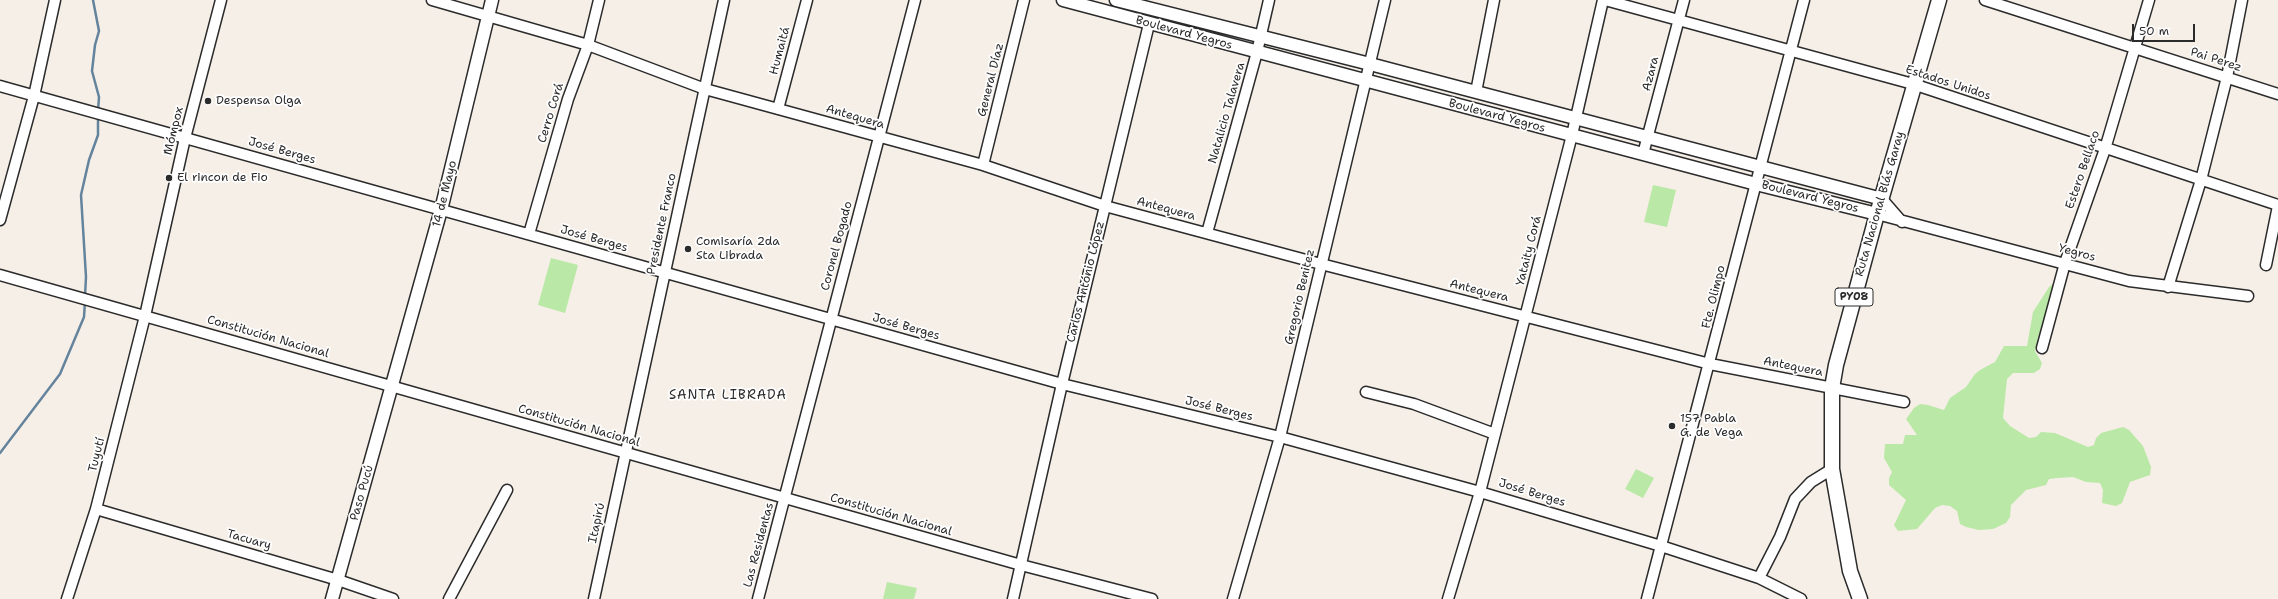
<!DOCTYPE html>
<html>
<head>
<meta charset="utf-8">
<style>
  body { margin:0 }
  #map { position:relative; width:2278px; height:599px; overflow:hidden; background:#f6efe7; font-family:"Shantell Sans",sans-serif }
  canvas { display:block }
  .scale { position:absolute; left:2132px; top:24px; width:63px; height:18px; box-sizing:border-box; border:2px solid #2b2b2b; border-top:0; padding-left:5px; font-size:12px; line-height:14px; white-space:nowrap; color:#2b2b2b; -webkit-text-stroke:3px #fff; paint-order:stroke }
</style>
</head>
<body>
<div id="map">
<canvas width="2278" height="599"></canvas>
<div class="scale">50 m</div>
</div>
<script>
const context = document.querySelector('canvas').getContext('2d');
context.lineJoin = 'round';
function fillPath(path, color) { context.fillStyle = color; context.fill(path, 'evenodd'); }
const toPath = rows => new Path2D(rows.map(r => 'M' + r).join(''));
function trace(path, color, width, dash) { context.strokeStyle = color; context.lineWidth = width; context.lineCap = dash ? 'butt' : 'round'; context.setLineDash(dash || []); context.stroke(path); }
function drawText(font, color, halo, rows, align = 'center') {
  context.font = font + ' "Shantell Sans",sans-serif'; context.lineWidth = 3.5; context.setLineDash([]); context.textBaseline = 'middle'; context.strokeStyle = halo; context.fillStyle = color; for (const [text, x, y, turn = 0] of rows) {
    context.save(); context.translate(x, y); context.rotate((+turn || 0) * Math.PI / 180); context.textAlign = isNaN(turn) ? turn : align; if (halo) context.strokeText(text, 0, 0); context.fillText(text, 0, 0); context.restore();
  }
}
fillPath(toPath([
  [1653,185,1676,190,1667,227,1644,222],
  [551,258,578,265,565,313,538,305],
  [2055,282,2056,288,2048,317,2038,337,2035,351,2042,363,2040,369,2034,373,2013,373,2007,379,2003,418,2010,426,2029,438,2036,437,2041,432,2055,433,2088,447,2094,445,2096,438,2101,433,2123,427,2129,430,2143,446,2151,467,2150,475,2130,482,2122,503,2116,506,2102,503,2103,490,2100,483,2086,482,2073,477,2057,478,2049,479,2046,485,2026,490,2011,505,2010,517,2006,523,1993,529,1979,530,1966,527,1960,524,1957,511,1950,506,1942,505,1935,508,1917,529,1898,531,1894,525,1906,500,1889,485,1889,478,1892,472,1884,458,1885,444,1903,444,1905,435,1917,435,1906,419,1914,408,1920,404,1928,405,1944,410,1950,398,1966,387,1975,374,1980,370,1995,362,2004,346,2027,346,2033,312,2049,287],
  [1636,469,1654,478,1643,498,1625,489],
  [887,582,917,588,914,599,883,599]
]), '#bae8a6');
trace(toPath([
  [93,0,99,31,95,45,92,71,99,97,98,111],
  [85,296,86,277,81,195,89,160,98,135,98,116],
  [0,453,60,374,84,317,85,301]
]), '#64839c', 2.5);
const minor = toPath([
  [432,0,588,45,705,89,983,165,1105,206,1321,264,1710,364,1904,402],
  [1605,0,1913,84,2278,205],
  [1985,0,2278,94],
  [0,86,1062,384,1280,437,1480,492,1661,546,1759,578,1801,599],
  [1476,92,1494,0],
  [778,109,807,0],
  [1643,154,1684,0],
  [983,165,1024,0],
  [1882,199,1902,222],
  [1877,214,2129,281,2248,296],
  [0,220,34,96,55,0],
  [1207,233,1257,52,1269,0],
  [529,234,568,99,588,45,599,0],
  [2266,265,2278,206],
  [0,275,1021,565,1152,599],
  [2168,287,2201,180,2227,77,2242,0],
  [2042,348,2065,263,2105,149,2149,0],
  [1366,392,1414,404,1495,434],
  [96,509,338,580,393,599],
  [1759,578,1780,537,1795,499,1811,482,1832,469],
  [67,599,96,509,145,316,185,138,221,0],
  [449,599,507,490],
  [594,599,724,0],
  [758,599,915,0],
  [1013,599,1062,384,1149,24],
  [1233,599,1280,437,1385,0],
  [1448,599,1480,492,1572,135,1603,0],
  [1647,599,1804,0]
]);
const major = toPath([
  [1063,0,1756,184,1877,214],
  [1116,0,1370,64,1882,199],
  [332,599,441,210,492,0]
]);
const highway = toPath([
  [1860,599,1850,571,1832,469,1832,388,1836,365,1877,214,1939,0]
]);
trace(minor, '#2b2b2b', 13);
trace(major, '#2b2b2b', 15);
trace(highway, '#2b2b2b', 17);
trace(minor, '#fff', 10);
trace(major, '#fff', 12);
trace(highway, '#fff', 14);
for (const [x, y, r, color] of [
  [208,101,4,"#2b2b2b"],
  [169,178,4,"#2b2b2b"],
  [688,249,4,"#2b2b2b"],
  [1672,426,4,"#2b2b2b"]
]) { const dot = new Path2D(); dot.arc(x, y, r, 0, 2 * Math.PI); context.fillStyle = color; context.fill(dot); trace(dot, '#fff', 1.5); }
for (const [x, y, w] of [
  [1854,297,38]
]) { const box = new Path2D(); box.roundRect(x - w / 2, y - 9, w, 18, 3); context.fillStyle = '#fff'; context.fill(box); trace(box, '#2b2b2b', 1); }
drawText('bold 11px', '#2b2b2b', null, [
  ["PY08",1854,297]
]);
drawText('12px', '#2b2b2b', '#fff', [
  ["Boulevard Yegros",1184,33,15],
  ["Humaitá",780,51,-75],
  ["Pai Perez",2216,60,18],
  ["Azara",1651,74,-76],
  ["General Díaz",991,80,-76],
  ["Estados Unidos",1948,83,18],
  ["Cerro Corá",551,113,-73],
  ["Natalicio Talavera",1227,113,-74],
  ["Boulevard Yegros",1497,116,15],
  ["Antequera",855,117,16],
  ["Mómpox",174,131,-76],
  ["José Berges",282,151,16],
  ["Estero Bellaco",2083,170,-71],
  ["14 de Mayo",445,194,-76],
  ["Boulevard Yegros",1810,197,14],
  ["Ruta Nacional Blás Garay",1880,204,-74],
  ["Antequera",1166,209,15],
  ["Presidente Franco",662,224,-78],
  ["José Berges",594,239,16],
  ["Coronel Bogado",837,246,-75],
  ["Yataity Corá",1529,251,-76],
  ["Yegros",2077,253,15],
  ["Carlos António López",1086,282,-76],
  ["Antequera",1479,291,14],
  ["Gregorio Benitez",1300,297,-77],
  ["Fte. Olimpo",1714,297,-76],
  ["José Berges",906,327,16],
  ["Constitución Nacional",268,337,16],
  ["Antequera",1793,367,11],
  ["José Berges",1219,409,14],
  ["Constitución Nacional",579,426,16],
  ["Tuyutí",97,455,-76],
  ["Paso Pucú",362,493,-74],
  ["José Berges",1532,493,17],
  ["Constitución Nacional",891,515,16],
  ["Itapirú",597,523,-78],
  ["Tacuary",249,540,16],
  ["Las Residentas",759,545,-75]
]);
drawText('12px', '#2b2b2b', '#fff', [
  ["Despensa Olga",216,101],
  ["El rincon de Fio",177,178],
  ["Comisaría 2da",696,242],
  ["Sta Librada",696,256],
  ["157 Pabla",1680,419],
  ["G. de Vega",1680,433]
], 'left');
context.letterSpacing = '1px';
drawText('13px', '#2b2b2b', '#fff', [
  ["SANTA LIBRADA",728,396]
]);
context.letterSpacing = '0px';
</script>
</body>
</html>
